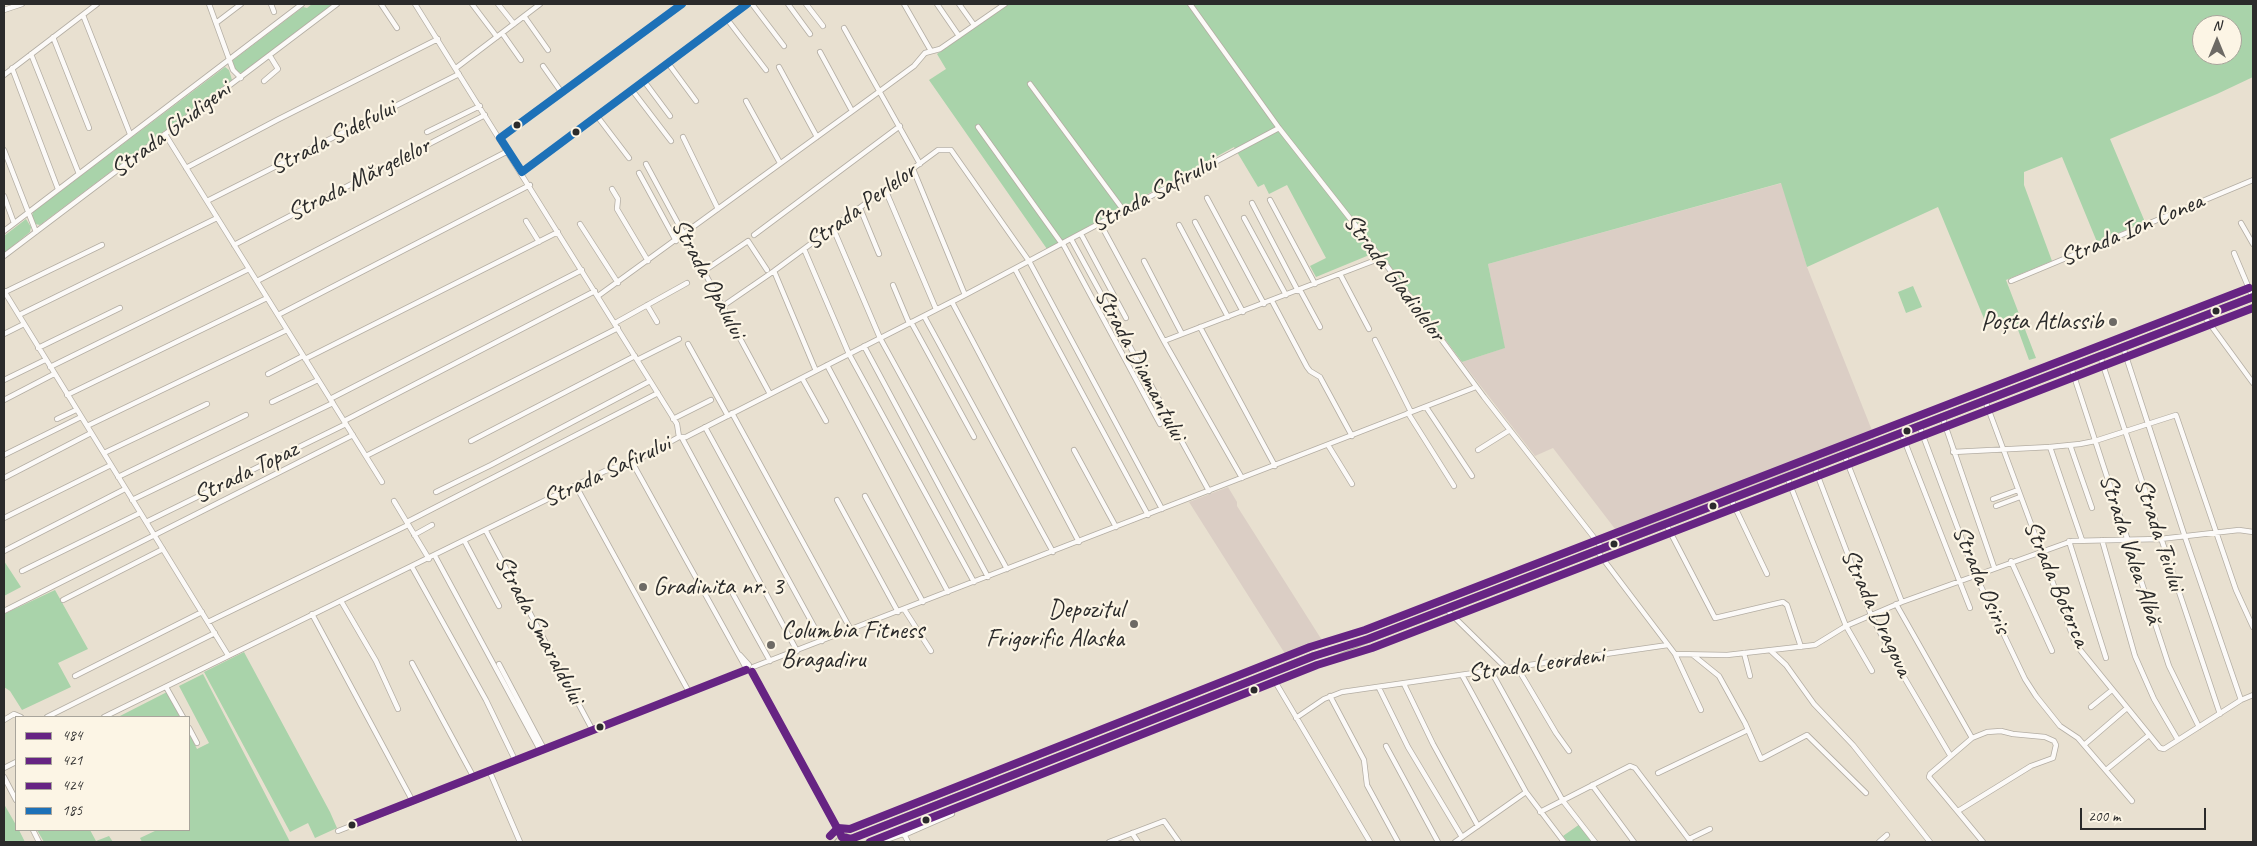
<!DOCTYPE html>
<html>
<head>
<meta charset="utf-8">
<style>
  body { margin:0 }
  #map { position:relative; width:2257px; height:846px; overflow:hidden; background:#e8e0d0; font-family:Caveat,sans-serif }
  canvas { display:block }
  .frame { position:absolute; inset:0; border:5px solid #2b2b2b; pointer-events:none }
  .legend { position:absolute; left:15px; top:716px; width:175px; height:115px; box-sizing:border-box; background:#fcf5e5; border:1px solid #a8a49b; margin:0; padding:6px 9px; list-style:none; font-size:15px; color:#2b2b2b }
  .legend li { display:flex; align-items:center; gap:10px; height:25px }
  .legend b { width:25px; border:1px solid #a8a49b }
  .north { position:absolute; left:2192px; top:15px; width:50px; height:50px; box-sizing:border-box; background:#fcf5e5; border:1px solid #a8a49b; border-radius:50%; rotate:0deg; font-size:14px; font-weight:700; line-height:20px; text-align:center; color:#2b2b2b }
  .north::after { content:''; display:block; margin:auto; width:18px; height:22px; background:#6d6a65; clip-path:polygon(50% 0,100% 100%,50% 72%,0 100%) }
  .scale { position:absolute; left:2080px; top:808px; width:126px; height:22px; box-sizing:border-box; border:2px solid #2b2b2b; border-top:0; padding-left:6px; font-size:15px; line-height:18px; white-space:nowrap; color:#2b2b2b; -webkit-text-stroke:4px #fcf5e5; paint-order:stroke }
</style>
</head>
<body>
<div id="map">
<canvas width="2257" height="846"></canvas>
<div class="frame"></div>
<ul class="legend">
<li><b style="height:6px;background:#662483"></b>484</li>
<li><b style="height:6px;background:#662483"></b>421</li>
<li><b style="height:6px;background:#662483"></b>424</li>
<li><b style="height:6px;background:#1d71b8"></b>185</li>
</ul>
<div class="north">N</div>
<div class="scale">200 m</div>
</div>
<script>
const context = document.querySelector('canvas').getContext('2d');
context.lineJoin = 'round';
function fillPath(path, color) { context.fillStyle = color; context.fill(path, 'evenodd'); }
const toPath = rows => new Path2D(rows.map(r => 'M' + r).join(''));
function trace(path, color, width, dash) { context.strokeStyle = color; context.lineWidth = width; context.lineCap = dash ? 'butt' : 'round'; context.setLineDash(dash || []); context.stroke(path); }
function drawText(font, color, halo, rows, align = 'center') {
  context.font = font + ' Caveat,sans-serif'; context.lineWidth = 4.5; context.setLineDash([]); context.textBaseline = 'middle'; context.strokeStyle = halo; context.fillStyle = color; for (const [text, x, y, turn = 0] of rows) {
    context.save(); context.translate(x, y); context.rotate((+turn || 0) * Math.PI / 180); context.textAlign = isNaN(turn) ? turn : align; if (halo) context.strokeText(text, 0, 0); context.fillText(text, 0, 0); context.restore();
  }
}
fillPath(toPath([
  [1782,183,1807,267,1875,438,1622,538,1553,448,1535,456,1462,362,1504,348,1488,264],
  [1228,487,1237,502,1237,506,1325,645,1289,660,1189,502]
]), '#dbcec5');
fillPath(toPath([
  [312,4,333,4,245,72,241,73,236,71,232,61,303,7,307,8],
  [1005,4,2253,4,2253,77,2217,94,2110,139,2145,222,2097,242,2062,157,2024,172,2024,185,2052,261,2006,280,2036,358,2029,360,2013,316,1987,326,1938,207,1807,267,1781,183,1488,264,1505,348,1462,362,1379,251,1316,277,1310,266,1326,258,1287,185,1269,194,1264,184,1258,187,1234,147,1047,249,929,80,946,69,937,54],
  [2202,25,2232,25,2232,55,2202,55],
  [225,67,229,70,232,80,40,225,35,224,32,216,33,212],
  [26,219,31,227,30,232,4,253,4,236],
  [1913,286,1922,307,1906,313,1898,292],
  [4,561,21,587,4,596],
  [55,590,88,649,58,663,71,687,22,710,10,691,4,687,4,614],
  [244,652,330,812,337,828,315,838,308,823,290,832,204,672],
  [203,674,288,838,290,842,142,842,140,838,157,830,189,830,189,733,197,749,209,743,179,686],
  [167,692,180,717,118,717],
  [4,804,16,825,16,830,19,830,25,842,4,842],
  [1580,824,1594,842,1568,842,1563,836],
  [37,830,90,830,96,841,109,836,113,842,44,842]
]), '#a9d3aa');
const minor = toPath([
  [209,4,233,70,241,78],
  [271,4,274,12],
  [381,4,397,28],
  [415,4,677,424,679,437],
  [472,4,497,37],
  [498,4,514,24],
  [752,4,784,46],
  [788,4,810,34],
  [806,4,823,26],
  [904,4,931,51],
  [937,4,959,36],
  [959,4,974,25],
  [1190,4,1279,128,1381,258,1484,397,1603,549],
  [4,10,22,4],
  [83,15,130,134],
  [524,16,548,50],
  [727,19,766,70],
  [216,23,241,4],
  [844,28,920,164],
  [502,33,521,60],
  [53,37,89,128],
  [820,52,852,111],
  [31,54,79,174],
  [668,63,696,101],
  [543,66,562,93],
  [779,67,817,137],
  [12,68,58,189],
  [456,68,540,4],
  [4,75,97,4],
  [264,81,278,69,270,56],
  [644,81,670,116],
  [1030,84,1124,211],
  [632,90,671,141],
  [746,101,780,163],
  [597,116,629,158],
  [978,127,1062,244],
  [427,132,480,106],
  [165,134,382,482],
  [683,137,718,209],
  [500,138,682,4],
  [4,150,36,232],
  [646,164,770,394],
  [186,168,277,120,438,39],
  [913,169,965,295],
  [522,172,747,4],
  [639,173,676,241],
  [612,189,618,199,617,209,648,261],
  [885,189,936,309],
  [4,196,14,223],
  [1207,198,1264,304],
  [1270,200,1315,284],
  [207,201,459,74],
  [1252,203,1298,291],
  [860,208,879,254],
  [1244,218,1286,295],
  [526,221,539,242],
  [1195,222,1243,312],
  [1100,223,1165,343,1242,478],
  [2241,223,2253,244],
  [580,224,618,283],
  [1179,225,1228,317],
  [833,228,880,338,1007,569],
  [4,231,302,4],
  [1081,234,1126,318],
  [754,235,900,126],
  [1071,239,1209,491],
  [1063,244,1160,424],
  [234,245,485,115],
  [804,249,849,354,974,582],
  [2234,253,2253,298],
  [4,256,337,4],
  [1144,261,1182,334],
  [1015,269,1148,515],
  [704,271,748,241,767,270],
  [774,271,816,371],
  [1340,274,1369,329],
  [257,281,508,151],
  [2011,281,2253,180],
  [893,285,909,323],
  [1300,290,1320,327],
  [4,291,228,655],
  [5,292,102,245],
  [598,296,880,91,914,66,925,53,940,49,1005,4],
  [1272,301,1307,367,1310,371,1320,377,1352,436],
  [952,302,1079,542],
  [647,305,657,322],
  [723,306,774,271,938,150,951,150,1029,261,1162,509],
  [19,315,217,218],
  [278,315,530,185],
  [924,316,1053,552],
  [2204,316,2253,383],
  [911,322,974,437],
  [615,323,687,283],
  [1200,327,1275,466],
  [4,334,24,324],
  [1375,340,1411,412],
  [1164,341,1381,258],
  [688,344,728,416],
  [864,346,988,577],
  [2123,347,2185,537,2241,700],
  [38,348,120,308],
  [2100,356,2220,714],
  [305,359,558,232],
  [637,360,679,339],
  [827,365,948,592],
  [50,367,249,269],
  [2071,367,2169,666,2199,727],
  [268,374,303,356],
  [802,378,826,421],
  [4,380,45,360],
  [67,395,267,298],
  [330,399,582,270],
  [4,400,54,374],
  [1985,400,2073,637,2081,651,2160,748,2164,749,2241,700,2253,695],
  [272,402,318,380],
  [1426,407,1472,476],
  [732,413,851,630],
  [1408,413,1454,486],
  [1942,416,1994,567],
  [57,419,76,410],
  [673,419,711,400],
  [344,421,595,291],
  [1919,425,1975,574,2025,679,2036,696,2060,726,2078,738,2132,801],
  [87,426,287,330],
  [705,427,822,641],
  [1901,432,1970,608],
  [682,438,797,651],
  [471,441,635,356],
  [1328,445,1352,484],
  [2070,445,2092,508],
  [2050,447,2082,540],
  [1074,450,1116,527],
  [1478,450,1510,430],
  [1953,452,2050,447,2080,444,2095,441,2176,415,2236,590,2253,627],
  [104,453,207,404],
  [1844,454,1902,602],
  [4,455,81,417],
  [366,456,618,328],
  [632,462,746,668],
  [1814,466,1871,615,1901,672,1950,755],
  [118,477,246,415],
  [1787,477,1846,626,1872,671],
  [4,478,91,433],
  [576,486,689,692],
  [436,492,491,465,650,381],
  [865,496,923,602],
  [1731,499,1767,574],
  [1993,499,2018,490],
  [132,500,333,403],
  [837,500,898,612],
  [394,501,429,559],
  [1996,506,2020,497],
  [4,518,111,465],
  [146,522,346,424],
  [407,522,658,393],
  [1666,524,1715,618,1783,602,1787,605,1801,647],
  [486,531,592,729],
  [414,535,432,525],
  [2102,540,2135,656,2154,699,2178,740],
  [2069,541,2106,658],
  [465,542,499,606],
  [4,551,125,489],
  [1597,551,1675,654,1701,710],
  [435,556,540,750],
  [2011,561,2052,651],
  [412,567,486,700,515,760],
  [22,571,140,513],
  [733,594,770,661],
  [63,600,163,549],
  [341,601,376,661,398,709],
  [1896,604,1972,738],
  [904,609,931,651],
  [1446,609,1506,668],
  [4,611,353,435],
  [312,614,412,800],
  [208,622,408,525],
  [1771,651,1786,665,1814,704,1853,745,1930,842],
  [1744,653,1750,676],
  [1675,654,1727,655,1815,645,1846,626,1902,602,2072,541,2160,539,2239,530,2253,532],
  [740,655,749,665],
  [1693,655,1719,676,1745,723,1761,759,1807,735,1866,793],
  [412,663,473,776],
  [499,664,544,749],
  [753,667,1476,387],
  [1517,667,1556,733,1569,751],
  [1491,671,1563,801,1595,842],
  [752,672,842,837],
  [1462,675,1526,792,1564,842],
  [75,676,202,612],
  [1273,678,1370,842],
  [1404,684,1433,744,1478,826],
  [166,687,183,717],
  [1379,688,1408,747,1462,837],
  [1330,696,1364,760,1367,785,1398,842],
  [2091,707,2112,690],
  [47,717,215,633],
  [104,717,605,471,635,461,679,437,686,437,965,295,1279,128],
  [1296,718,1324,699,1342,692,1668,645],
  [4,720,14,714,21,717],
  [189,728,197,743],
  [2084,745,2127,708],
  [1386,746,1438,842],
  [4,768,16,762],
  [489,770,520,842],
  [2106,770,2149,735],
  [1658,773,1748,730],
  [4,777,16,800],
  [1592,785,1634,842],
  [1958,811,2031,766,2053,758,2056,745,2054,741,2045,737,2013,734,2001,731,1987,732,1972,738,1930,774,1929,777,1983,842],
  [1540,812,1630,766,1635,768,1691,842],
  [905,822,902,830,908,842],
  [33,830,39,842],
  [338,831,746,670],
  [1132,833,1138,842],
  [904,835,952,814,947,806],
  [1689,839,1710,829],
  [881,842,903,834],
  [1109,842,1164,821,1179,842],
  [1455,842,1526,792],
  [1879,842,1887,835]
]);
const major = toPath([
  [851,839,1314,656,1351,645],
  [838,842,844,836,852,840],
  [854,842,1358,643,2253,297],
  [871,842,880,833]
]);
trace(minor, '#b3ada3', 6);
trace(major, '#b3ada3', 8);
trace(minor, '#fcfaf8', 4.5);
trace(major, '#e9e1d4', 5.5);
trace(toPath([
  [752,672,842,837],
  [351,825,746,670],
  [842,837,851,839,1314,656,1368,639,2253,297]
]), '#662483', 8);
trace(toPath([
  [870,842,1317,665,1372,648,2253,308]
]), '#662483', 8);
trace(toPath([
  [830,836,838,828,850,829,1310,647,1365,630,2249,288]
]), '#662483', 8);
trace(toPath([
  [682,4,500,138,522,172,747,4]
]), '#1d71b8', 8);
for (const [x, y, r, color] of [
  [517,125,4.5,"#2b2b2b"],
  [576,132,4.5,"#2b2b2b"],
  [2216,311,4.5,"#2b2b2b"],
  [2113,322,5,"#6d6a65"],
  [1907,431,4.5,"#2b2b2b"],
  [1713,506,4.5,"#2b2b2b"],
  [1614,544,4.5,"#2b2b2b"],
  [643,587,5,"#6d6a65"],
  [1134,624,5,"#6d6a65"],
  [771,645,5,"#6d6a65"],
  [1254,690,4.5,"#2b2b2b"],
  [600,727,4.5,"#2b2b2b"],
  [926,820,4.5,"#2b2b2b"],
  [352,825,4.5,"#2b2b2b"]
]) { const dot = new Path2D(); dot.arc(x, y, r, 0, 2 * Math.PI); context.fillStyle = color; context.fill(dot); trace(dot, '#fcf5e5', 2); }
drawText('25px', '#2b2b2b', '#fcf5e5', [
  ["Strada Ghidigeni",171,130,-37],
  ["Strada Sidefului",333,138,-27],
  ["Strada Mărgelelor",359,180,-27],
  ["Strada Safirului",1154,194,-28],
  ["Strada Perlelor",861,207,-36],
  ["Strada Ion Conea",2132,230,-23],
  ["Strada Gladiolelor",1394,278,53],
  ["Strada Opalului",708,279,62],
  ["Strada Diamantului",1140,365,62],
  ["Strada Safirului",607,472,-25],
  ["Strada Topaz",246,473,-26],
  ["Strada Teiului",2159,535,72],
  ["Strada Valea Albă",2130,549,72],
  ["Strada Osiris",1981,580,67],
  ["Strada Botorca",2056,584,67],
  ["Strada Dragova",1876,613,65],
  ["Strada Smaraldului",539,630,62],
  ["Strada Leordeni",1536,665,-8]
]);
drawText('25px', '#2b2b2b', '#fcf5e5', [
  ["Poșta Atlassib",2103,322],
  ["Gradinita nr. 3",653,587,"left"],
  ["Depozitul",1124,610],
  ["Frigorific Alaska",1124,639],
  ["Columbia Fitness",781,631,"left"],
  ["Bragadiru",781,660,"left"]
], 'right');
</script>
</body>
</html>
